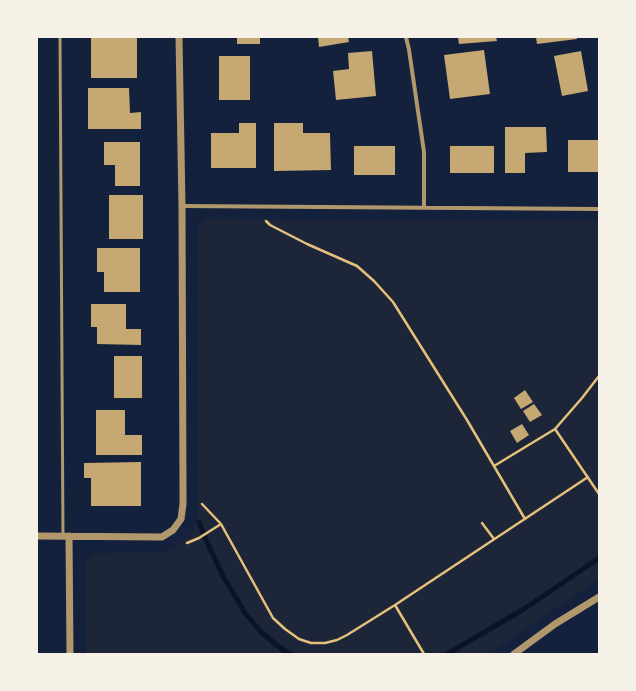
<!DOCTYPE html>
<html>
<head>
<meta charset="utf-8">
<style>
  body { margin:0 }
  #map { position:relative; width:636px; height:691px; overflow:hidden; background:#14213d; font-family:"Work Sans",sans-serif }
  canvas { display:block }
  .frame { position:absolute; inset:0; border:38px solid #f6f1e7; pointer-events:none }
</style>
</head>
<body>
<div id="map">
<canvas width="636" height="691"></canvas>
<div class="frame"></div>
</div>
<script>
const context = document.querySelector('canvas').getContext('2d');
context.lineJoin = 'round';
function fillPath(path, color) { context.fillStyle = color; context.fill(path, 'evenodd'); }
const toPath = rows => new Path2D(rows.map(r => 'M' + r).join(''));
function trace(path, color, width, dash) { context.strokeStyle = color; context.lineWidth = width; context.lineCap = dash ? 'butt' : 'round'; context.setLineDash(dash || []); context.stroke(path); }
fillPath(toPath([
  [205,219,599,221,599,579,546,615,490,654,86,654,85,567,87,561,91,556,96,553,164,552,178,546,191,533,196,523,198,512,198,228,201,222]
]), '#1d2539');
trace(toPath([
  [199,522,206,540,223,576,245,613,261,632,280,648,291,654],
  [447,654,524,609,599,558]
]), '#0b132b', 5);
fillPath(toPath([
  [91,37,137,37,137,78,91,78],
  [237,37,260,37,260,44,237,44],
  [318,37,348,37,349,42,319,47],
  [458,37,496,37,497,41,459,44],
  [536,37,577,37,577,39,537,44],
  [484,50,490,94,450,99,444,55],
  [372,51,376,96,336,100,333,71,349,69,348,53],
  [581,51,588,91,562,96,554,56],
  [219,56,250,56,250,100,219,100],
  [88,88,129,88,130,113,141,112,141,129,88,129],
  [239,123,256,123,256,168,211,168,211,133,239,133],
  [274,123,303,123,303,133,330,133,331,170,274,171],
  [505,127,546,127,547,152,525,153,525,173,505,173],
  [568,140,599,140,599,172,568,172],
  [104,142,140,142,140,186,115,186,115,165,104,165],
  [354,146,395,146,395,175,354,175],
  [450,146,494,146,494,173,450,173],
  [109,195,143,195,143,239,109,239],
  [97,248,140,248,140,292,104,292,104,272,97,272],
  [91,304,126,304,126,329,141,329,141,345,97,344,97,327,91,327],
  [114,356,142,356,142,398,114,398],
  [525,390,533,402,521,409,514,398],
  [534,404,542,415,530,422,523,411],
  [96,410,125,410,125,435,142,435,142,455,96,455],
  [522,424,529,435,517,443,510,431],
  [141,462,141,506,91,506,91,478,84,478,84,463]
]), '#c6a872');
trace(toPath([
  [266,221,270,225,307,244,357,266,374,281,393,302,467,420,525,519],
  [555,429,599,494],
  [494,466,555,429,582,398,599,376],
  [202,504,221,524,273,618,285,629,299,639,311,643,325,643,337,640,347,635,395,605,588,477],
  [482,523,494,539],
  [187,543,199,538,221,524],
  [395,605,424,654]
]), '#e5c07b', 2.5);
trace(toPath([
  [60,37,63,535]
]), '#b1986c', 3);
trace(toPath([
  [406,37,409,50,424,152,424,208],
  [182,206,599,209]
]), '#b1986c', 4);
trace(toPath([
  [37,536,162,537,173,530,181,519,183,504,183,493,182,206,179,37],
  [69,536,70,654],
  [514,654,555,624,599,597]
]), '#b1986c', 7);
</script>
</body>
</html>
